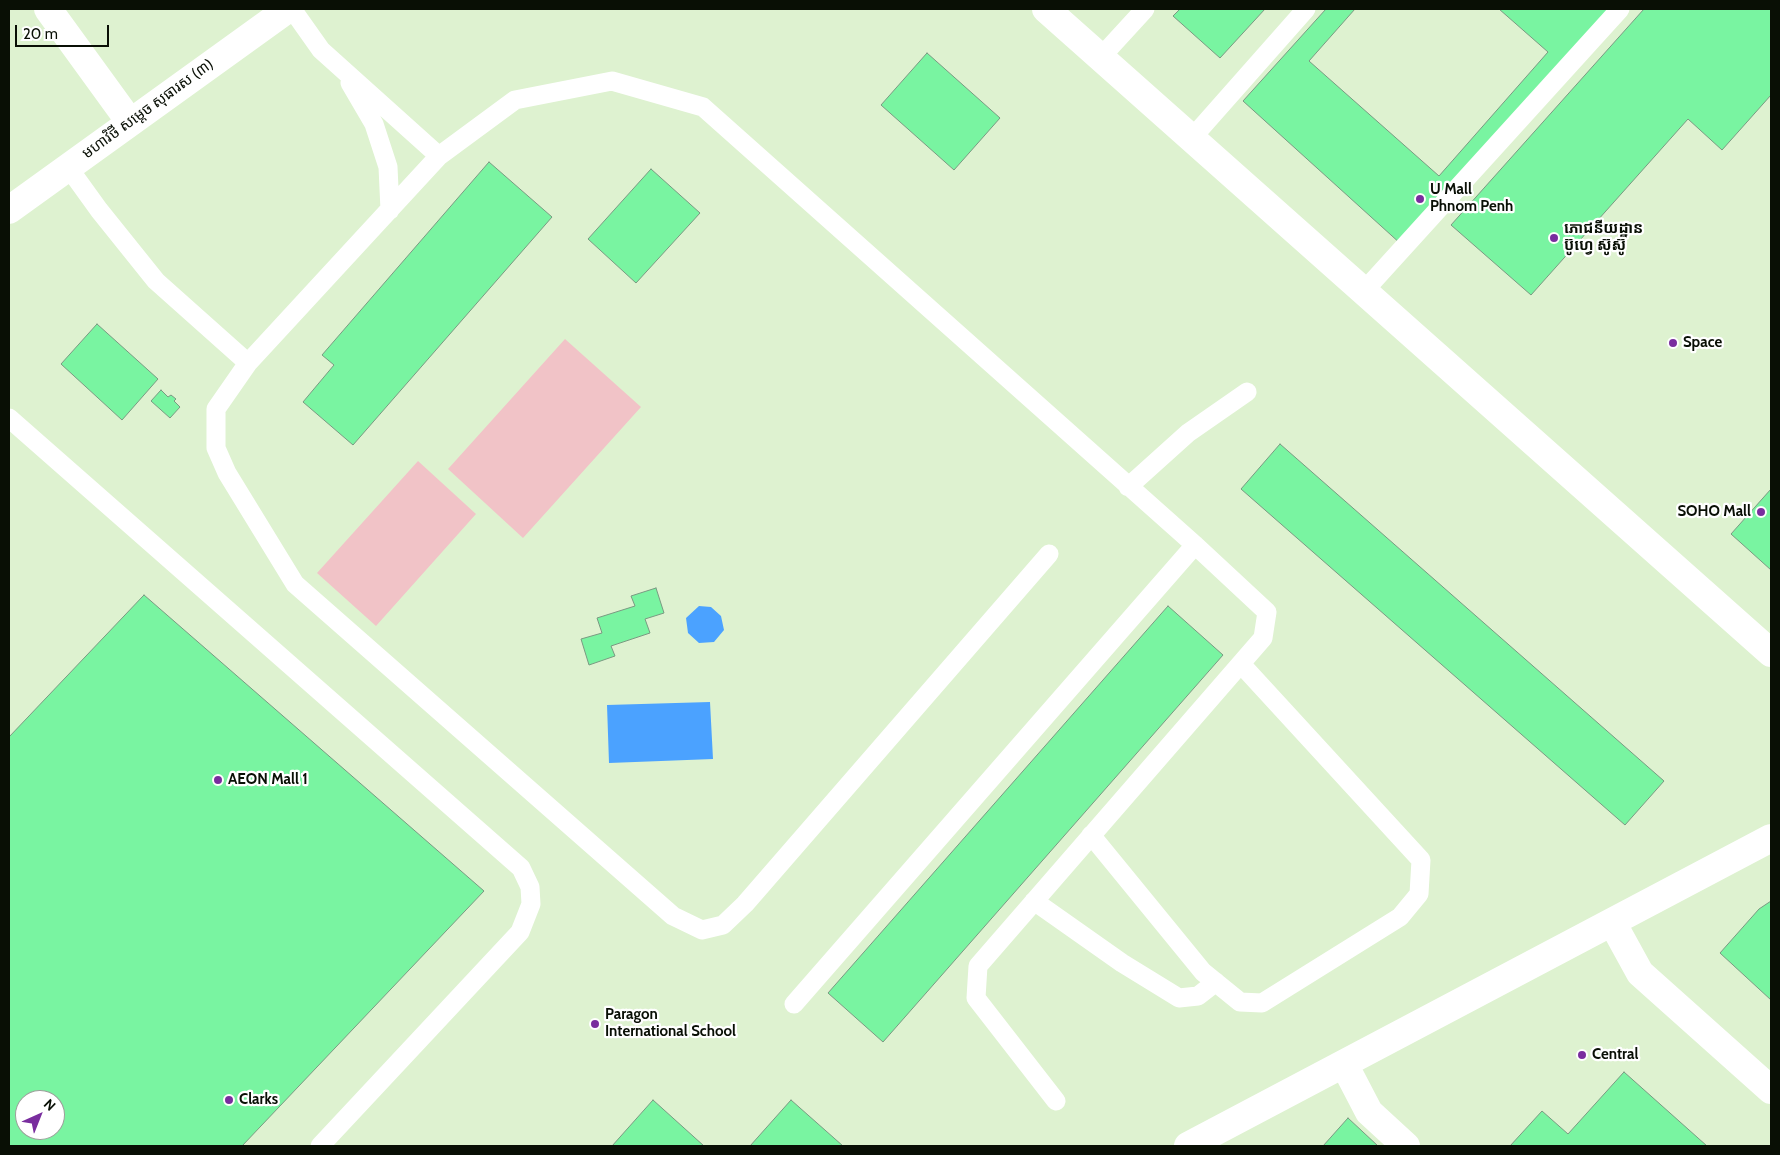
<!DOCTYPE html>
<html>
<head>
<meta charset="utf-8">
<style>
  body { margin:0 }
  #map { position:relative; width:1780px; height:1155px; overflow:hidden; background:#def2d0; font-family:Cabin,sans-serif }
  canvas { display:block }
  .frame { position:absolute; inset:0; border:10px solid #090f05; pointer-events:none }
  .north { position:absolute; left:15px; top:1090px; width:50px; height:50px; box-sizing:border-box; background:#fff; border:1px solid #9d9f9b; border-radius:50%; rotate:44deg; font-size:14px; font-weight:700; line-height:20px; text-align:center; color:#090f05 }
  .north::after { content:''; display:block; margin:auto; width:18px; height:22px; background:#792d9e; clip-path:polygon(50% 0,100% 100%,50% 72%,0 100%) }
  .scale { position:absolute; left:15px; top:25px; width:94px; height:22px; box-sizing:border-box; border:2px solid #090f05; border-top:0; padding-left:6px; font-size:15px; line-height:18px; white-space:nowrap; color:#090f05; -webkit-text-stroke:4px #fff; paint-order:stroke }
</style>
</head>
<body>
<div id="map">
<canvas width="1780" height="1155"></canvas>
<div class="frame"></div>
<div class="north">N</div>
<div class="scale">20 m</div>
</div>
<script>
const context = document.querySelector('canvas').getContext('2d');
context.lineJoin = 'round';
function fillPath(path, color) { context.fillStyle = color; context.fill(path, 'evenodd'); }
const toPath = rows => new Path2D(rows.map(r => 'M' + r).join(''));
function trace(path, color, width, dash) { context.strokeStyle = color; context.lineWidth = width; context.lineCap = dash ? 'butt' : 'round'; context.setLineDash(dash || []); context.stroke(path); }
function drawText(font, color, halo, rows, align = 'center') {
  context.font = font + ' Cabin,"Noto Sans Khmer",sans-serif'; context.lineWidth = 4.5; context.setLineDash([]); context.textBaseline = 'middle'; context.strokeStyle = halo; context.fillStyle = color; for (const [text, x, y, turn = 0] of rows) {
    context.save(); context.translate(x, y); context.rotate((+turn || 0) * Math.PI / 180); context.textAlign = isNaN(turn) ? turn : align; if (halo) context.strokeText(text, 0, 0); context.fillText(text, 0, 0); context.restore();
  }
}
fillPath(toPath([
  [565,339,641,407,523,538,448,469],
  [418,461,476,514,376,626,317,573]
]), '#f1c3c7');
fillPath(toPath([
  [699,606,711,607,721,616,724,630,714,642,699,643,688,633,686,618],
  [710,702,713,759,609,763,607,705]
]), '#4ba2ff');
const building = toPath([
  [1180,9,1265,9,1220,58,1173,16,1180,9],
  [1326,9,1615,9,1402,245,1243,101,1326,9],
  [1355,9,1499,9,1548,52,1439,176,1309,61,1355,9],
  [1644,9,1771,9,1771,95,1722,150,1688,119,1531,295,1451,225,1644,9],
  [927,53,1000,118,954,170,881,105,927,53],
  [489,162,552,217,353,445,303,402,334,365,322,355,489,162],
  [651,169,700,213,636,283,588,239,651,169],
  [97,324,158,379,122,420,61,364,97,324],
  [161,390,168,397,171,395,176,399,174,401,180,407,170,418,151,401,161,390],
  [1280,444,1664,781,1625,825,1241,489,1280,444],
  [1771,489,1771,570,1731,534,1771,489],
  [656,588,664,613,645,619,650,633,611,646,615,656,589,665,581,639,602,633,597,618,635,606,631,596,656,588],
  [144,595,484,891,242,1146,9,1146,9,737,144,595],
  [25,1100,55,1100,55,1130,25,1130,25,1100],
  [1168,606,1223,655,883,1042,828,993,1168,606],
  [1771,901,1771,1000,1720,953,1759,909,1771,901],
  [1624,1072,1707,1146,1510,1146,1542,1111,1568,1134,1624,1072],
  [653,1100,704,1146,612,1146,653,1100],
  [791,1100,843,1146,750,1146,791,1100],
  [1348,1118,1378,1146,1323,1146,1348,1118]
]);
fillPath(building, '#79f4a1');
trace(building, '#799981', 1);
trace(toPath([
  [292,9,321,50,439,156],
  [1101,57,1145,9],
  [350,83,374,124,388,167,390,210],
  [1192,138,1306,9],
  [68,167,99,210,156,281,248,363,439,156,515,100,612,81,703,107,1195,545,1267,612,1263,638,978,966,976,998,1056,1101],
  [1364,291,1620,9],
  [248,363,216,409,216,448,227,473,295,584,673,916,702,930,723,925,745,904,1049,554],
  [9,418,521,868,530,887,531,904,520,932,320,1146],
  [1128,487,1188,433,1247,392],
  [1091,835,1203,972,1240,1002,1262,1003,1400,917,1419,894,1421,860,1241,664],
  [1034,901,1122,963,1179,998,1198,996,1216,982],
  [794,1004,1195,545]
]), '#fff', 19);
trace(toPath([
  [48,9,130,122],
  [1612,922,1640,973,1771,1090],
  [1344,1064,1369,1112,1406,1146],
  [1188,1146,1771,838]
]), '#fff', 28);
trace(toPath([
  [1046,9,1771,653],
  [9,210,288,9]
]), '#fff', 28);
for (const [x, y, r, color] of [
  [1420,199,5,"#792d9e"],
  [1554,238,5,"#792d9e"],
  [1673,343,5,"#792d9e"],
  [1761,512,5,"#792d9e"],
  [218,780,5,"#792d9e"],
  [595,1024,5,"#792d9e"],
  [1582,1055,5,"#792d9e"],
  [229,1100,5,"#792d9e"]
]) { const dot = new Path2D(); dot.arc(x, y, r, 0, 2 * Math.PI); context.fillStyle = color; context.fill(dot); trace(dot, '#fff', 2); }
drawText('15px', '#090f05', '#fff', [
  ["មហាវិថី សម្តេច សុធារស (៣)",148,109,-36]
]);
drawText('bold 15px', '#090f05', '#fff', [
  ["U Mall",1430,190],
  ["Phnom Penh",1430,207],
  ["ភោជនីយដ្ឋាន",1564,229],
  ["ប៊ូហ្វេ ស៊ូស៊ូ",1564,246],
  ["Space",1683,343],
  ["SOHO Mall",1751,512,"right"],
  ["AEON Mall 1",228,780],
  ["Paragon",605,1015],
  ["International School",605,1032],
  ["Central",1592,1055],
  ["Clarks",239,1100]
], 'left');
</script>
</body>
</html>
